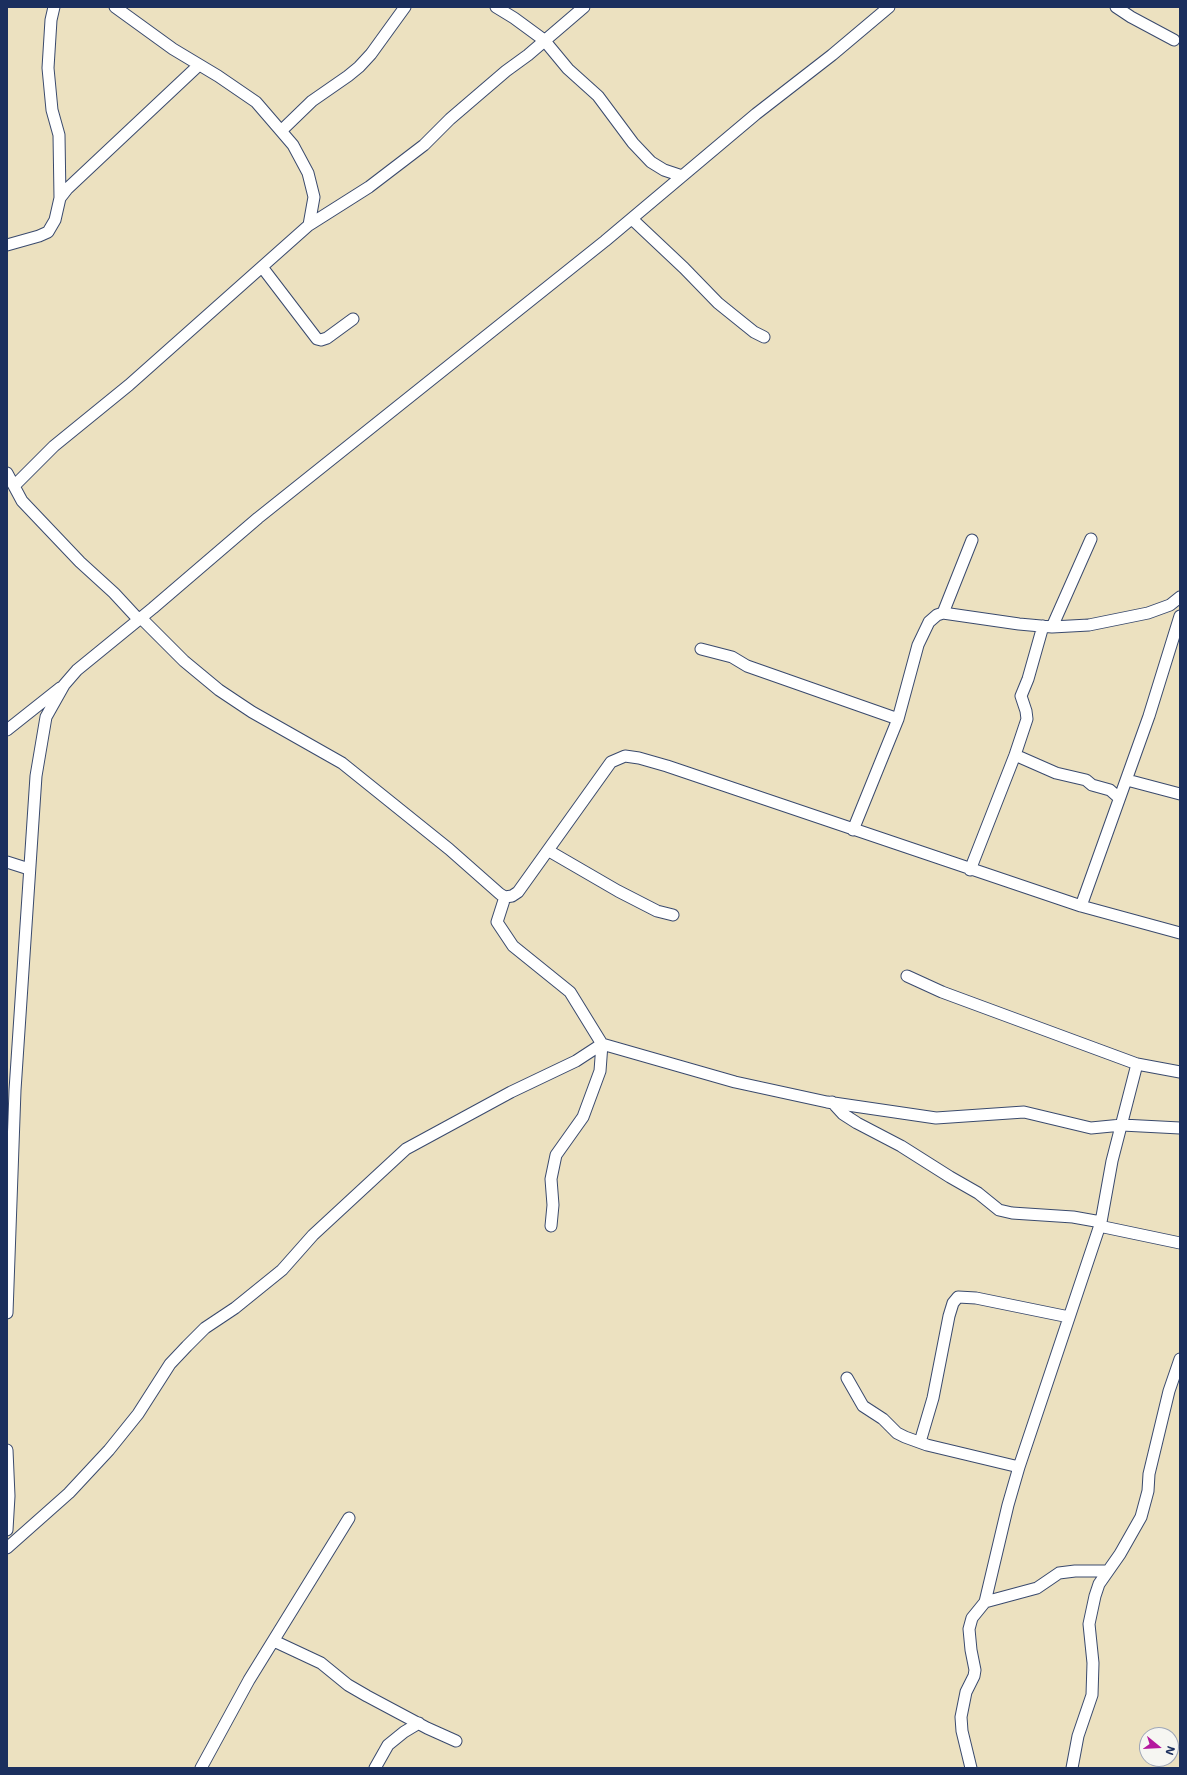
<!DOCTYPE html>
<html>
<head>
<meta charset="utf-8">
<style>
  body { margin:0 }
  #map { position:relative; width:1187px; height:1775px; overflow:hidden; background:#ece1c0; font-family:"Shantell Sans",sans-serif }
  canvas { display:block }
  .frame { position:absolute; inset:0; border:8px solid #1b2f5e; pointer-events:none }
  .north { position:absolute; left:1139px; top:1727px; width:40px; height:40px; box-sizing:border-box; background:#f6f6f2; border:1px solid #9ea6b7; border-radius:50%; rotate:108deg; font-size:11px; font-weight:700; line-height:16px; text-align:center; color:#1b2f5e }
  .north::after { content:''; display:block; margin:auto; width:14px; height:18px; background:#b5179e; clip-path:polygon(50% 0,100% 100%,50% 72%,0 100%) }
</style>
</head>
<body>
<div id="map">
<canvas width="1187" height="1775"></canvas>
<div class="frame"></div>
<div class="north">N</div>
</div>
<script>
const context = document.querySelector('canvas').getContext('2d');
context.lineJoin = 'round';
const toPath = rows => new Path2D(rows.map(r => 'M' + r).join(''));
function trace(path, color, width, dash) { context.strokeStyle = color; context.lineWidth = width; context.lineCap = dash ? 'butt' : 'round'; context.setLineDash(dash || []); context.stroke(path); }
const minor = toPath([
  [54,7,51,20,48,68,52,110,59,135,60,198],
  [115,7,173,49,218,76,256,102,281,131,293,145,308,173,314,197,309,225],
  [496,7,514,18,544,40,568,69,598,96,633,143,651,162,664,170,682,176],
  [1116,7,1131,17,1174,40],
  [281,131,312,101,348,76,359,67,371,54,405,7],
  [632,219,684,268,718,303,754,332,764,337],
  [7,245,39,236,48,232,55,220,60,198,67,189,199,65],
  [262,267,317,339,321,340,327,338,353,319],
  [7,473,22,501,80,562,114,593,139,620],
  [14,486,54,446,129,385,309,225,369,187,424,145,450,119,506,71,528,55,584,7],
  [943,613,972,540],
  [141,618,184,661,219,690,252,712,342,763,449,849,500,894,505,897,512,896,518,892,611,762,625,756,639,758,667,766,1081,906,1180,933],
  [1052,627,1091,539],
  [701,649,732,657,747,666,898,719],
  [7,730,60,688],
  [1015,755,1056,773,1086,780,1092,785,1110,790,1119,798],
  [1127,780,1180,794],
  [853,830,898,719,918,645,929,622,937,615,943,613,1019,624,1052,627,1089,625,1148,613,1170,605,1180,597],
  [549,851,618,891,657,911,673,915],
  [7,862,29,869],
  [970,870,1015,755,1027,719,1026,711,1021,696,1028,679,1043,626],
  [505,897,497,922,513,946,570,992,602,1044,600,1071,583,1117,556,1155,551,1179,553,1205,551,1226],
  [1081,906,1149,716,1180,616],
  [907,976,942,992,1137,1064,1180,1072],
  [832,1102,843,1114,857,1123,901,1146,950,1177,978,1193,999,1210,1012,1213,1073,1217,1101,1222],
  [1099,1226,1180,1243],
  [7,1313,15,1090,36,776,46,717,64,685,77,670,153,608,258,518,605,241,756,114,832,55,889,7],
  [847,1378,863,1406,883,1419,897,1433,905,1437,927,1445,1019,1467],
  [920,1442,933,1398,949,1316,953,1303,958,1297,976,1298,1069,1317],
  [7,1450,9,1496,7,1530],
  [7,1548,69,1493,109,1450,138,1414,170,1364,187,1346,205,1328,235,1308,282,1270,313,1235,406,1149,511,1092,576,1061,602,1044,735,1082,827,1102,936,1118,1024,1112,1091,1128,1122,1125,1180,1128],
  [985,1602,1037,1588,1059,1573,1075,1571,1108,1571],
  [274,1641,321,1663,348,1685,367,1696,427,1728,456,1741],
  [201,1768,249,1680,349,1518],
  [375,1768,388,1745,404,1732,419,1723],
  [971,1768,962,1731,961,1717,966,1692,974,1676,975,1670,971,1650,969,1629,972,1618,985,1602,1008,1505,1019,1467,1101,1222,1112,1161,1137,1064],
  [1072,1768,1078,1736,1092,1695,1093,1663,1089,1624,1095,1596,1099,1584,1120,1554,1141,1517,1148,1491,1149,1474,1169,1391,1180,1359]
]);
trace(minor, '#3a4a6d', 13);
trace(minor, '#fff', 11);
</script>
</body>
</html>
